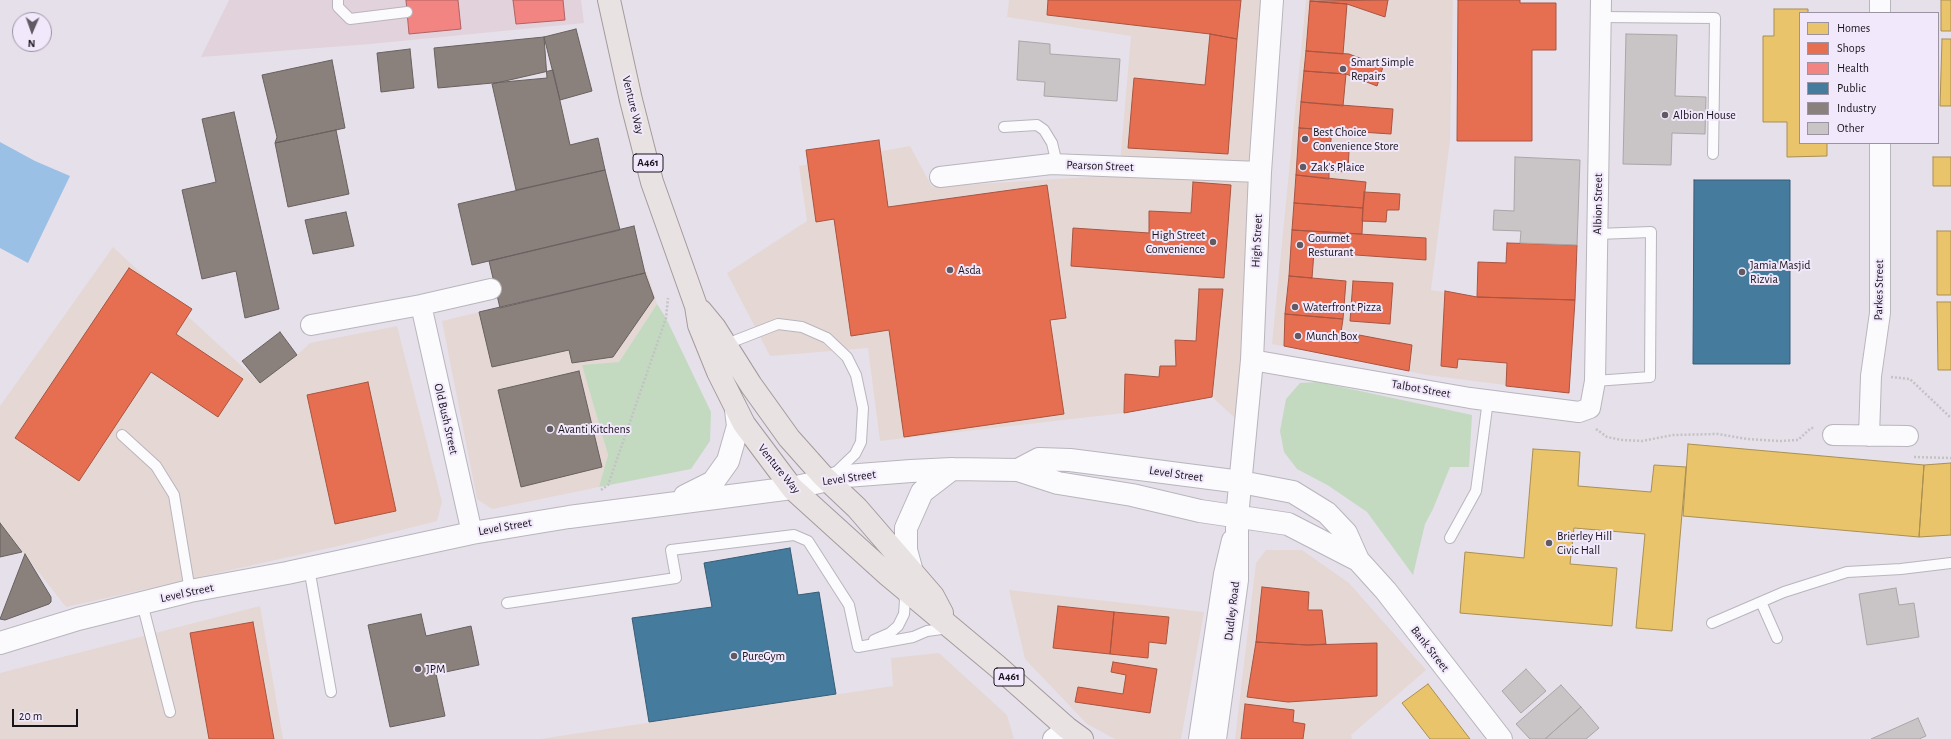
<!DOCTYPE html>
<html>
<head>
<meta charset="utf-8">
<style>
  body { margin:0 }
  #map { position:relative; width:1951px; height:739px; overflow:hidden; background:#e5e0ea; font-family:"Alegreya Sans",sans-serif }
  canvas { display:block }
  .legend { position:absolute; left:1799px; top:12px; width:140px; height:132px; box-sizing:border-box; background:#f2e8fc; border:1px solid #9b93a2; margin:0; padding:5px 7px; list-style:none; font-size:12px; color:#18141b }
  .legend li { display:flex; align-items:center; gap:8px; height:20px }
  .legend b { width:20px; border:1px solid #9b93a2 }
  .north { position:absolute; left:12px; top:12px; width:40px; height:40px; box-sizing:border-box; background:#f2e8fc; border:1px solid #9b93a2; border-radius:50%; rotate:182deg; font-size:11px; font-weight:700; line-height:16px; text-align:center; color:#18141b }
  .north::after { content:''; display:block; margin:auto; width:14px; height:18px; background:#605b63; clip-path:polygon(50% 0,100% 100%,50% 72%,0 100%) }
  .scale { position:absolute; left:12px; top:709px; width:66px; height:18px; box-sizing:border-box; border:2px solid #18141b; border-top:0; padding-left:5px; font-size:12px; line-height:14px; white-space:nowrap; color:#18141b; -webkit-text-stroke:3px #f2e8fc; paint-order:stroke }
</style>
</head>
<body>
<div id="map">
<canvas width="1951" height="739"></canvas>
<ul class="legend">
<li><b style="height:11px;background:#e9c46a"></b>Homes</li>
<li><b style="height:11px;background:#e76f51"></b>Shops</li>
<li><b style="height:11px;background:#f28482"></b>Health</li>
<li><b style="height:11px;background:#457b9d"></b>Public</li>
<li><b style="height:11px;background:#8a817c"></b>Industry</li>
<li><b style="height:11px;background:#c9c4c6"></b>Other</li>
</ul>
<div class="north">N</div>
<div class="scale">20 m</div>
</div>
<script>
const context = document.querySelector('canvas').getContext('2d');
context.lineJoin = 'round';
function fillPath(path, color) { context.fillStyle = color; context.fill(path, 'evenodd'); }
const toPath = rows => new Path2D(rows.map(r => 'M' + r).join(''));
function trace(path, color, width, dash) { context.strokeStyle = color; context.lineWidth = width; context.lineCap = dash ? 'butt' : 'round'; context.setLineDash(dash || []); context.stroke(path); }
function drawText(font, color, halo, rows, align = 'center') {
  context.font = font + ' "Alegreya Sans",sans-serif'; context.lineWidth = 4; context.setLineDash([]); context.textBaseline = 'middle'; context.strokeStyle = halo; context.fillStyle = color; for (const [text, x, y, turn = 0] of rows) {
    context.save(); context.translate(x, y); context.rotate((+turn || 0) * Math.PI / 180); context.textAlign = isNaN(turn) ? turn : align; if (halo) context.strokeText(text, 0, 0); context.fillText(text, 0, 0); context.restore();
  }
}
fillPath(toPath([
  [1009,0,1272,0,1246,428,1212,397,1124,413,880,441,868,348,770,356,727,273,807,221,799,166,910,146,932,187,1119,175,1131,36,1007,17],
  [1306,0,1453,0,1450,140,1431,290,1477,297,1575,300,1569,393,1427,375,1272,344],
  [113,247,260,383,297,355,310,343,397,326,442,502,437,521,338,546,66,607,0,523,0,406],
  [647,272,657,304,619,362,583,366,608,455,599,487,492,509,477,499,442,321],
  [1266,550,1302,550,1349,583,1426,670,1351,735,1352,739,1235,739,1256,563],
  [1009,590,1204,612,1181,739,1115,739,1087,724,1025,659],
  [260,606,283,739,0,739,0,673],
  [939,653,1007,715,1014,739,540,739,893,686,891,658]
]), '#e5d8d4');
fillPath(toPath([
  [229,0,581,0,584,23,370,44,201,57]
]), '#e2d2dc');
fillPath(toPath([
  [657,304,666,318,711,412,710,441,691,469,599,487,608,455,582,365,619,362],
  [1318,382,1472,415,1469,467,1450,467,1433,509,1425,524,1413,575,1367,512,1329,486,1297,469,1284,452,1280,431,1286,399,1300,383]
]), '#c3dac1');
fillPath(toPath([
  [0,142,35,161,70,176,28,263,0,248]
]), '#9bc0e6');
const homes = toPath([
  [1941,0,1951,0,1951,31,1941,31,1941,0],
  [1774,9,1808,9,1808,13,1800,13,1800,143,1827,143,1827,156,1787,157,1787,122,1763,122,1763,36,1774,36,1774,9],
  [1942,39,1951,39,1951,106,1940,106,1942,39],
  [1933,157,1951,157,1951,186,1933,186,1933,157],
  [1937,231,1951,231,1951,295,1937,295,1937,231],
  [1937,302,1951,302,1951,370,1938,370,1937,302],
  [1688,444,1924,465,1919,537,1683,516,1688,444],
  [1533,449,1580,452,1578,486,1651,492,1654,465,1686,467,1672,631,1636,628,1645,534,1574,528,1570,564,1617,568,1612,626,1460,613,1465,552,1524,558,1533,449],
  [1951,463,1951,535,1919,537,1924,465,1951,463],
  [1428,684,1470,739,1430,739,1402,703,1428,684]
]);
fillPath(homes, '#e9c46a');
trace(homes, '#aa8f52', 1);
const shops = toPath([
  [1048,0,1241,0,1237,39,1210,34,1047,15,1048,0],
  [1388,0,1385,17,1347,4,1310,1,1388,0],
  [1458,0,1520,0,1520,3,1556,3,1556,50,1532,50,1532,141,1457,141,1458,0],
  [1310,1,1347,4,1343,54,1306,51,1310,1],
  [1210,34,1237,39,1228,154,1128,148,1134,78,1205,85,1210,34],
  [1306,51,1349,54,1383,67,1377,86,1346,74,1304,71,1306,51],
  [1304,71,1346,74,1343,106,1301,102,1304,71],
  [1301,102,1393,109,1391,134,1299,128,1301,102],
  [1299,128,1332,130,1330,149,1349,151,1348,172,1329,171,1329,179,1296,175,1299,128],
  [879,140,888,207,1047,185,1066,318,1050,320,1064,414,904,437,889,330,851,336,834,219,816,222,806,150,879,140],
  [1296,175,1366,182,1363,208,1294,203,1296,175],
  [1193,182,1231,185,1224,278,1071,266,1073,228,1149,233,1149,211,1191,213,1193,182],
  [1364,192,1400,194,1399,210,1387,210,1386,222,1362,221,1364,192],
  [1294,203,1363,208,1362,234,1292,230,1294,203],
  [1292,230,1426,238,1426,260,1314,252,1312,278,1289,276,1292,230],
  [1507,243,1577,245,1575,300,1477,297,1478,262,1506,263,1507,243],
  [129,268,192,309,176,334,243,379,218,417,151,372,79,481,15,438,129,268],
  [1289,276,1346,281,1343,319,1285,314,1289,276],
  [1353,281,1393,283,1390,324,1350,321,1353,281],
  [1199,289,1223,289,1212,397,1124,413,1125,374,1159,377,1160,366,1176,366,1175,340,1196,341,1199,289],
  [1445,291,1477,297,1575,300,1569,393,1506,386,1507,363,1458,359,1457,368,1441,366,1445,291],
  [1285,314,1343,319,1340,339,1358,343,1359,335,1412,345,1409,371,1284,346,1285,314],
  [368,382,396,511,335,524,307,395,368,382],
  [1262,587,1309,592,1308,610,1322,610,1326,644,1307,645,1256,642,1262,587],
  [1058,606,1114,612,1110,654,1053,648,1058,606],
  [1114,612,1169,617,1166,644,1149,642,1148,658,1110,654,1114,612],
  [253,622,274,739,209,739,190,633,253,622],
  [1256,642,1307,645,1377,643,1377,696,1288,702,1247,697,1256,642],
  [1113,662,1157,669,1150,713,1075,702,1078,687,1123,694,1126,675,1111,672,1113,662],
  [1245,704,1294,710,1293,722,1305,724,1303,739,1241,739,1245,704]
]);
fillPath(shops, '#e76f51');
trace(shops, '#a95441', 1);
const health = toPath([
  [406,0,458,0,461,29,409,34,406,0],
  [513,0,563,0,565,20,516,24,513,0]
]);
fillPath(health, '#f28482');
trace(health, '#b16263', 1);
const public = toPath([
  [1694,180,1790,180,1790,364,1693,364,1694,180],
  [790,548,798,595,819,592,836,694,649,722,632,618,712,607,704,563,790,548]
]);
fillPath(public, '#457b9d');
trace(public, '#385c76', 1);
const industry = toPath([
  [576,29,592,91,560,100,544,37,576,29],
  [544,37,547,78,438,88,434,48,544,37],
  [410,49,414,88,381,92,377,53,410,49],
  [332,60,345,128,275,143,277,137,262,75,332,60],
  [553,70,570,145,598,138,605,170,516,190,492,84,553,70],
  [234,112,279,309,245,318,236,271,202,279,182,190,216,182,202,119,234,112],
  [336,130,349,194,288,207,275,143,336,130],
  [605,170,620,230,472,265,458,204,605,170],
  [346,212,354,246,313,254,305,220,346,212],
  [634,226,645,273,500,308,489,261,634,226],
  [645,273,654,298,613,357,572,363,569,350,492,367,479,312,645,273],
  [280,332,297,355,260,383,242,361,280,332],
  [579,371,602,467,521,487,498,390,579,371],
  [0,523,22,552,0,557,0,523],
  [25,554,51,597,51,602,49,604,5,620,0,619,25,554],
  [421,614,426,636,471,626,479,665,436,674,445,716,390,727,368,625,421,614]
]);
fillPath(industry, '#8a817c');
trace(industry, '#68605f', 1);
const building = toPath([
  [1626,34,1677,35,1675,96,1706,97,1705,134,1672,133,1671,165,1623,164,1626,34],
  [1019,41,1050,44,1050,54,1120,59,1117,101,1044,96,1045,82,1017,80,1019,41],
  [1515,157,1580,160,1577,245,1520,243,1521,231,1493,230,1494,210,1514,211,1515,157],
  [1896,588,1899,605,1914,603,1919,637,1867,645,1859,594,1896,588],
  [1526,669,1546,691,1521,713,1502,691,1526,669],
  [1561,685,1581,707,1545,739,1530,739,1516,724,1561,685],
  [1581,707,1599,728,1586,739,1545,739,1581,707],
  [1918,718,1926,736,1919,739,1871,739,1918,718]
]);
fillPath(building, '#c9c4c6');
trace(building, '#aaa5a6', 1);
const lane = toPath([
  [338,0,338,7,350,19,407,12],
  [1601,17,1715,18,1713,154],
  [1004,127,1037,125,1044,130,1052,143,1057,164],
  [724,345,778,324,802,327,827,338,847,357,856,375,863,408,861,442,855,454,833,475],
  [1595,381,1650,377,1651,232,1597,234],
  [122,435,156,466,174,495,190,591],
  [1450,538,1476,491,1488,400],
  [309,568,331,692],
  [1761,602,1777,638],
  [142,603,170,712],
  [507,603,676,578,671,550,794,535,808,541,849,605,858,647],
  [1712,623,1784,592,1847,572,1901,569,1951,563],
  [874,640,890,633,898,626,904,614,905,600,902,590],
  [858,647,913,637,927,631,949,628]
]);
const street = toPath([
  [1880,13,1880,0],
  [940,177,1051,164,1260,172],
  [421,305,472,533],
  [311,325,421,305,491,289],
  [1252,360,1470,398,1579,412,1590,408,1595,381,1601,0],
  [1833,435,1908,436],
  [1869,436,1871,376,1880,313,1880,143],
  [1053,739,1067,728],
  [1199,739,1224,574,1232,540]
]);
const secondary = toPath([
  [1018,470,1039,459,1070,460,1241,482,1293,492,1327,513,1346,533,1358,560,1386,591,1501,739],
  [685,496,713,482,728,461,738,426,736,410],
  [912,572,906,550,906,528,922,492,952,469],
  [0,643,78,619,190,591,287,573,472,533,569,517,792,488,846,476,911,471,952,469,1018,470,1058,483,1132,495,1200,511,1288,524,1358,560],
  [1215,739,1237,580,1237,517,1252,360,1260,172,1272,0]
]);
const primary = toPath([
  [609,0,631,100,652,182,696,306,699,325,718,372,744,424,792,488,888,575,997,666,1067,728,1082,739],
  [701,311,715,328,751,385,789,438,822,475,857,508,933,596,942,613]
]);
trace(lane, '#b9b5bd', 12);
trace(street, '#b9b5bd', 22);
trace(secondary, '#b9b5bd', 24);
trace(primary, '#a69a9c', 24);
trace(toPath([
  [1891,377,1910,379,1951,418],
  [1596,429,1607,437,1622,440,1642,441,1673,435,1718,434,1747,439,1780,441,1798,440,1811,428,1814,428],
  [1914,457,1951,458],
  [601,490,608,485,666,318,668,298]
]), '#c3c2c4', 2.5, [2, 2]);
trace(lane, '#fbfafc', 10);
trace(street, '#fbfafc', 20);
trace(secondary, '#fbfafc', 22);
trace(primary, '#e8e2e2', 22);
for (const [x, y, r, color] of [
  [1343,69,4,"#605b63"],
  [1665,115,4,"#605b63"],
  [1305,139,4,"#605b63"],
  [1303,167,4,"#605b63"],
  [1213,242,4,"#605b63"],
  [1300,245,4,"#605b63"],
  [950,270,4,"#605b63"],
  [1742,272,4,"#605b63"],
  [1295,307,4,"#605b63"],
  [1298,336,4,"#605b63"],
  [550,429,4,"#605b63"],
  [1549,543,4,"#605b63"],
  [734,656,4,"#605b63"],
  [418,669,4,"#605b63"]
]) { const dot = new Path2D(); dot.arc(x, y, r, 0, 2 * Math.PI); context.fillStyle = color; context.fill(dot); trace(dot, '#f2e8fc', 1.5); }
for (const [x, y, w] of [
  [648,163,30],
  [1009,677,30]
]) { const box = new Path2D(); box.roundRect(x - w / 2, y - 9, w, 18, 3); context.fillStyle = '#f2e8fc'; context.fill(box); trace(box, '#18141b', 1); }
drawText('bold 11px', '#18141b', null, [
  ["A461",648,163],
  ["A461",1009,677]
]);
drawText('12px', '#18141b', '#f2e8fc', [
  ["Smart Simple",1351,62],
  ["Repairs",1351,76],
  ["Albion House",1673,115],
  ["Best Choice",1313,132],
  ["Convenience Store",1313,146],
  ["Zak's Plaice",1311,167],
  ["High Street",1205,235,"right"],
  ["Convenience",1205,249,"right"],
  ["Gourmet",1308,238],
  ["Resturant",1308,252],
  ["Jamia Masjid",1750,265],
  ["Rizvia",1750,279],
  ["Asda",958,270],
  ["Waterfront Pizza",1303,307],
  ["Munch Box",1306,336],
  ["Avanti Kitchens",558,429],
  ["Brierley Hill",1557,536],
  ["Civic Hall",1557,550],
  ["PureGym",742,656],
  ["JPM",426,669]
], 'left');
drawText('12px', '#18141b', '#f2e8fc', [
  ["Venture Way",633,105,76],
  ["Pearson Street",1100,166,2],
  ["Albion Street",1598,204,-89],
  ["High Street",1257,241,-87],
  ["Parkes Street",1879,290,-89],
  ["Talbot Street",1421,389,10],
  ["Old Bush Street",446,419,77],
  ["Venture Way",779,469,51],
  ["Level Street",1176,474,8],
  ["Level Street",849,478,-8],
  ["Level Street",505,527,-10],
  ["Level Street",187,593,-12],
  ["Dudley Road",1232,611,-83],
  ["Bank Street",1430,649,52]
]);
</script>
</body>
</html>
